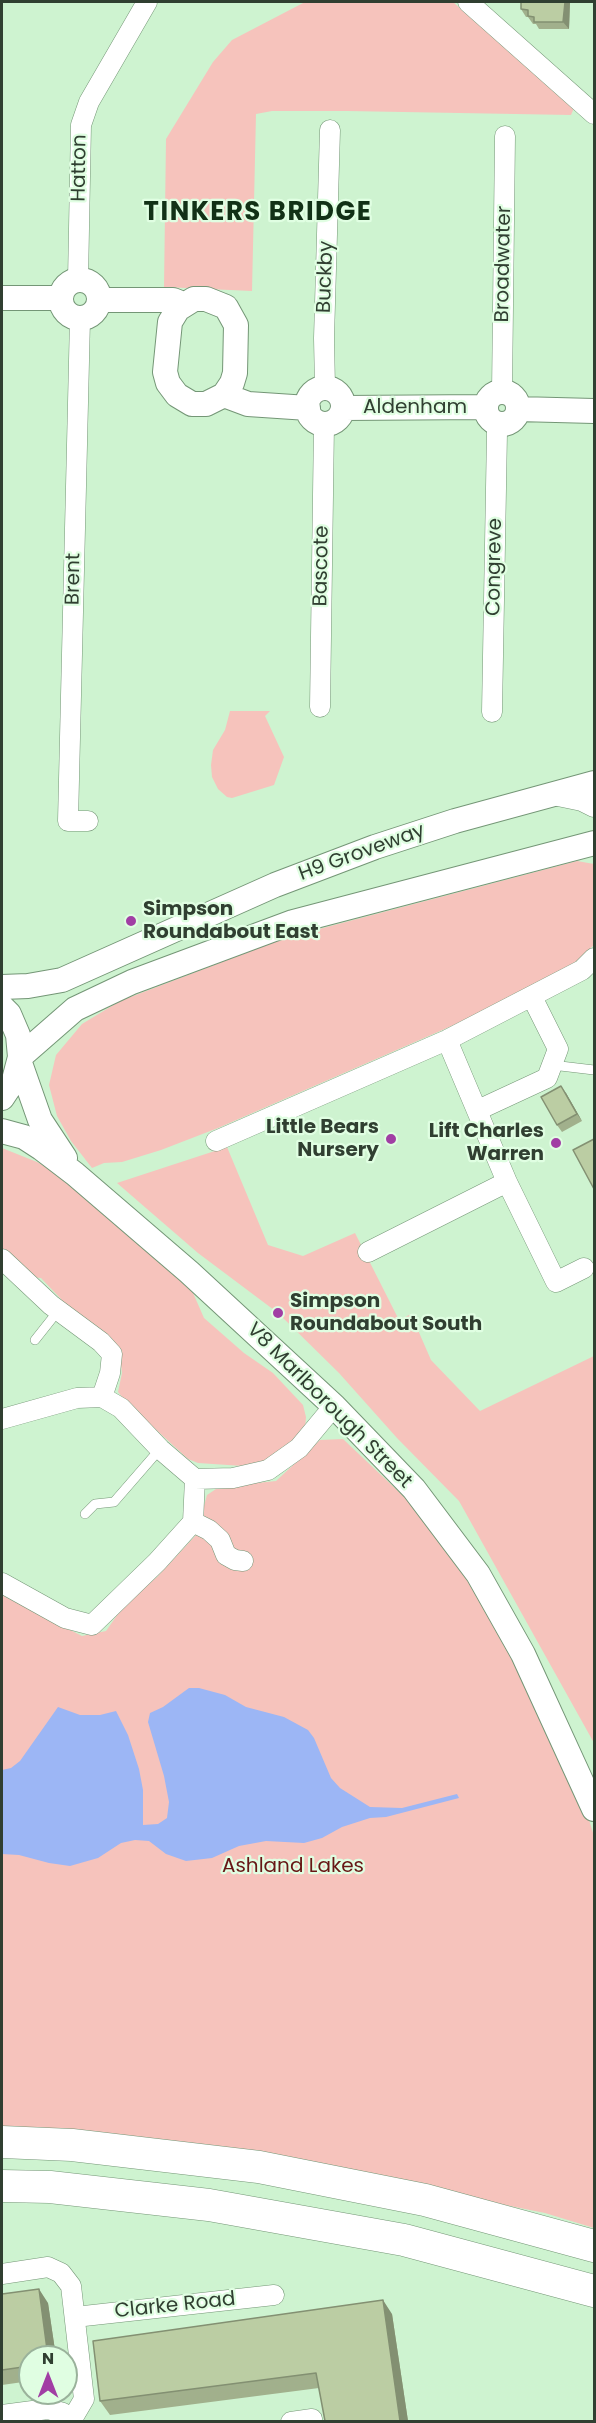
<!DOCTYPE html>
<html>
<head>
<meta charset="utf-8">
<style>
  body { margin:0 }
  #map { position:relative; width:596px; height:2423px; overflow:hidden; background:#cef3d0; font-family:Poppins,sans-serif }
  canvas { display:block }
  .frame { position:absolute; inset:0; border:3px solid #303f31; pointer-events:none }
  .north { position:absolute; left:18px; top:2345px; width:60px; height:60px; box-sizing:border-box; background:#e0fee2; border:2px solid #9ab29b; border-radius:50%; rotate:0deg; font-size:16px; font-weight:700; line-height:24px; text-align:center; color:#303f31 }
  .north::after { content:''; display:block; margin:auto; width:21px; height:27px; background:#a13ea4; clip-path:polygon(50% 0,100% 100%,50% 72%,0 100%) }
</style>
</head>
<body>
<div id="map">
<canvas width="596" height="2423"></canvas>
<div class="frame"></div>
<div class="north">N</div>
</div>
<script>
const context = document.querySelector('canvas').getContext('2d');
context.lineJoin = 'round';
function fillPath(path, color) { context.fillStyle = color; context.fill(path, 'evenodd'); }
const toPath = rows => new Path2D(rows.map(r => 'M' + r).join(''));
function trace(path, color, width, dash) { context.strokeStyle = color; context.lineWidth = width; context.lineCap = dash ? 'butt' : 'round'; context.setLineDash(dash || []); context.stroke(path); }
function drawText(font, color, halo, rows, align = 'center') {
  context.font = font + ' Poppins,sans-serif'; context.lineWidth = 4.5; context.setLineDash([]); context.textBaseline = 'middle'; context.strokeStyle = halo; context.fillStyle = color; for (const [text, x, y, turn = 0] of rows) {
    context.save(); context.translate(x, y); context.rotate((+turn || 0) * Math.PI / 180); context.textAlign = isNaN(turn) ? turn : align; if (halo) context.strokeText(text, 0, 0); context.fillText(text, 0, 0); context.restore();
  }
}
fillPath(toPath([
  [305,2,453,2,574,108,571,115,347,111,272,111,256,114,252,291,164,287,166,139,213,62,232,40],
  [230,711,270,711,265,716,284,757,274,785,232,798,227,797,218,789,212,777,211,765,213,750,225,730],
  [577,861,594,864,594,945,572,965,463,1021,218,1128,161,1150,122,1162,104,1163,92,1168,71,1141,57,1116,49,1085,56,1055,82,1024,120,1001,285,938],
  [227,1147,268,1245,303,1256,355,1233,399,1320,411,1314,431,1360,480,1411,594,1356,594,1743,459,1501,397,1438,339,1373,278,1313,198,1253,117,1183],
  [2,1148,37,1162,66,1178,190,1286,204,1318,244,1353,273,1373,303,1405,306,1417,305,1429,272,1461,243,1466,198,1463,188,1459,128,1404,118,1392,122,1373,120,1356,65,1310,61,1299,41,1278,29,1277,2,1250],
  [343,1439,417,1509,471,1583,519,1663,582,1797,594,1836,594,2228,545,2213,264,2157,2,2129,2,1595,82,1636,106,1631,127,1601,157,1577,196,1535,207,1495,219,1487,276,1481,320,1440]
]), '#f6c3bc');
fillPath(toPath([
  [189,1688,199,1688,225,1695,246,1707,284,1717,308,1730,314,1738,331,1778,340,1788,370,1807,402,1808,457,1794,459,1798,386,1817,370,1818,342,1827,322,1838,304,1843,266,1841,239,1846,212,1858,186,1861,166,1854,149,1841,135,1840,121,1843,98,1858,70,1866,49,1863,19,1855,2,1854,2,1770,11,1768,20,1761,58,1707,80,1715,100,1715,116,1711,128,1735,139,1769,143,1790,143,1825,158,1824,167,1818,169,1802,164,1776,148,1722,150,1713,163,1707]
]), '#9cb6f5');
const service = toPath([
  [552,1065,594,1070],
  [35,1340,58,1311],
  [85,1514,95,1504,114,1502,160,1449]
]);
const minor = toPath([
  [468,2,594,114],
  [78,280,81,125,89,102,147,2],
  [80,319,68,821,88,821],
  [325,388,324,338,330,130],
  [502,392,505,136],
  [320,707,324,424],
  [492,712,497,432,502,423],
  [553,795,582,801,594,807],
  [447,1040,507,1182,556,1282,584,1268],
  [478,1110,547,1078,558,1049,532,997],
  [216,1141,447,1040,582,970,594,958],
  [368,1252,507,1182],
  [2,1259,51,1305,101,1342,112,1354,110,1373,102,1397],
  [2,1419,77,1398,102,1397,121,1408,160,1449,195,1479,233,1478,268,1470,299,1448,334,1406],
  [193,1522,209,1530,220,1540,226,1555,235,1560,243,1561],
  [2,1583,65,1618,92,1625,157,1562,193,1522,195,1479],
  [2,2274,48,2267,61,2273,71,2286,84,2399,71,2421],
  [75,2317,274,2295],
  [2,2415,48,2409,63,2413,71,2422],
  [291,2422,312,2419]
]);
const tertiary = toPath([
  '61 299a19 19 0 1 1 38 0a19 19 0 1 1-38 0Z',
  [2,298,61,298],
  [194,299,206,299,226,307,236,325,235,373,232,383,224,395,206,404,192,404,177,395,168,383,165,372,170,322,178,309,194,299],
  [100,300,173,300,183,304],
  '307 406a18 18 0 1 1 36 0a18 18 0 1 1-36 0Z',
  '486 408a16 16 0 1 1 32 0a16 16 0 1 1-32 0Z',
  [224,395,248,404,308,408],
  [343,408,486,407],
  [518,409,594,411],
  [2,987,28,986,62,980,275,885,375,847,455,821,594,783],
  [2,1007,9,1014,18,1035,20,1057,14,1080,2,1098],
  [20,1057,75,1009,132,982,293,922,594,843],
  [20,1063,40,1120,65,1158],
  [2,1131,24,1137,41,1148,75,1174,189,1272,334,1406,414,1489,478,1574,523,1654,594,1809]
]);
const trunk = toPath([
  [2,2142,72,2145,259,2167,425,2200,594,2246],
  [2,2186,50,2187,209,2205,404,2240,594,2291]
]);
trace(service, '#749676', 10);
trace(minor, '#749676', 21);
trace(tertiary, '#749676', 26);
trace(trunk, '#749676', 33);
trace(service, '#fff', 9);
trace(minor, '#fff', 20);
trace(tertiary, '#fff', 24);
trace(trunk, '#fff', 32);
fillPath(toPath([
  [570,2,569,29,539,29,536,24,533,24,528,17,526,17,521,9],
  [566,1093,582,1121,562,1132,557,1125],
  [2,2294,48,2303,56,2357,30,2357,30,2381,2,2385],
  [392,2314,408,2421,325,2421,319,2388,110,2415,100,2401]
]), '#a1b08c');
fillPath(toPath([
  [565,2,570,2,569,29,563,22],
  [561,1086,566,1093,582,1121,577,1114],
  [39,2289,48,2303,56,2357,48,2357],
  [383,2300,392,2314,408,2421,400,2421]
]), '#839072');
const building = toPath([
  [521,2,565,2,563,22,534,22,534,17,528,16,528,10,521,9,521,2],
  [561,1086,577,1114,557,1125,541,1097,561,1086],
  [594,1139,594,1189,573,1150,594,1139],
  [39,2289,48,2357,30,2357,30,2366,2,2370,2,2294,39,2289],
  [383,2300,400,2421,325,2421,316,2373,100,2401,93,2341,383,2300]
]);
fillPath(building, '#bbcda3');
trace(building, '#839072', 1.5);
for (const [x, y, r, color] of [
  [131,921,6,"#a13ea4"],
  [391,1139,6,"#a13ea4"],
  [556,1143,6,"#a13ea4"],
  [278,1313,6,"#a13ea4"]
]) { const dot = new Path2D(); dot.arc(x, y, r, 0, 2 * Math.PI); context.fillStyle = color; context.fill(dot); trace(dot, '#e0fee2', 2); }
drawText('20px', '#303f31', '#e0fee2', [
  ["Hatton",80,168,-89],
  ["Broadwater",504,264,-89],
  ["Buckby",326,277,-88],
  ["Aldenham",415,408],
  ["Bascote",322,566,-89],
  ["Congreve",495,567,-89],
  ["Brent",74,579,-89],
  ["H9 Groveway",362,853,-20],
  ["V8 Marlborough Street",329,1406,45],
  ["Clarke Road",175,2306,-6]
]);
drawText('bold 20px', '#303f31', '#e0fee2', [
  ["Simpson",143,910],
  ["Roundabout East",143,933],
  ["Little Bears",379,1128,"right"],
  ["Nursery",379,1151,"right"],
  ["Lift Charles",544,1132,"right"],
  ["Warren",544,1155,"right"],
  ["Simpson",290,1302],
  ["Roundabout South",290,1325]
], 'left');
drawText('20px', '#671715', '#e0fee2', [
  ["Ashland Lakes",293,1867]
]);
context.letterSpacing = '1.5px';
drawText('bold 26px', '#123116', '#e0fee2', [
  ["TINKERS BRIDGE",258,213]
]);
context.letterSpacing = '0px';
</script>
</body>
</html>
